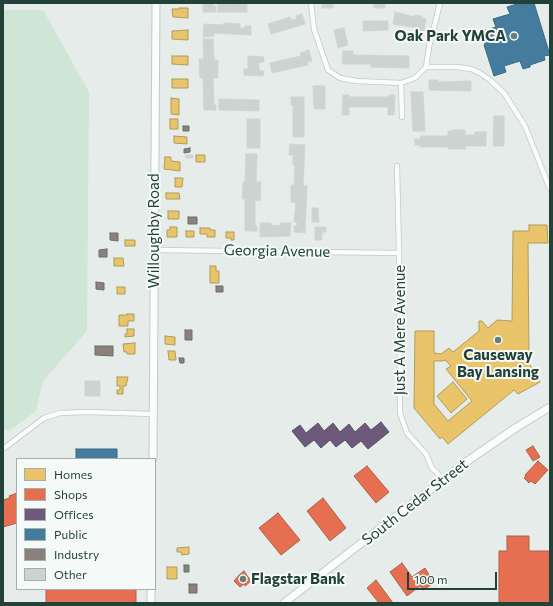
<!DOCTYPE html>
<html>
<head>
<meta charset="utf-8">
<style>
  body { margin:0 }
  #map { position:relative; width:553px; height:606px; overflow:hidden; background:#e6ece9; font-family:Commissioner,sans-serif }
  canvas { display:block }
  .frame { position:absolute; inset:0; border:4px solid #224139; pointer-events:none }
  .legend { position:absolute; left:16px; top:458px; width:140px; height:132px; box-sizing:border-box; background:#f5faf8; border:1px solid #a1b0ac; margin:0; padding:5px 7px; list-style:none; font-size:12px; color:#224139 }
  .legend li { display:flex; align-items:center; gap:8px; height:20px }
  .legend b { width:20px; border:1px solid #a1b0ac }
  .scale { position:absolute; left:407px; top:572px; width:90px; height:18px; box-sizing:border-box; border:2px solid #224139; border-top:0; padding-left:5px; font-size:12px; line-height:14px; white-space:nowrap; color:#224139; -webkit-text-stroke:3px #f5faf8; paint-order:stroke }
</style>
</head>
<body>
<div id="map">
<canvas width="553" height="606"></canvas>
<div class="frame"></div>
<ul class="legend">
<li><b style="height:11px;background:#e9c46a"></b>Homes</li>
<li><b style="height:11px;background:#e76f51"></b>Shops</li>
<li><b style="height:11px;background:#6d597a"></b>Offices</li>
<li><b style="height:11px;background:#457b9d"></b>Public</li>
<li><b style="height:11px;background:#8a817c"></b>Industry</li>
<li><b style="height:11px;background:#cdd3d1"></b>Other</li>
</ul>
<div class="scale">100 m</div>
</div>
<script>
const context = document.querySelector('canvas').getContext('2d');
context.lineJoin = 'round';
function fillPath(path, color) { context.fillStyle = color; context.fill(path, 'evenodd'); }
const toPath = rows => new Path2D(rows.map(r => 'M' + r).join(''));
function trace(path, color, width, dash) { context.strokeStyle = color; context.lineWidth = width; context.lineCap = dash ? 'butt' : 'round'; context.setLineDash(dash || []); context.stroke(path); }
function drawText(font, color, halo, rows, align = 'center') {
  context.font = font + ' Commissioner,sans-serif'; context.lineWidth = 4; context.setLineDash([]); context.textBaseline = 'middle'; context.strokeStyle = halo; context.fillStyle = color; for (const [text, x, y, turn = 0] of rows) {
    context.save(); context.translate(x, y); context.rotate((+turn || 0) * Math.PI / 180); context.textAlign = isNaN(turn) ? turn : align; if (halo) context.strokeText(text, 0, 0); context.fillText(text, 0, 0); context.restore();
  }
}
fillPath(toPath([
  [3,10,43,10,89,92,87,331,43,381,36,411,9,431,3,428]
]), '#cfe5d6');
const homes = toPath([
  [179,8,188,8,188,18,173,17,172,9,179,9,179,8],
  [188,30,188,40,172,39,172,31,188,30],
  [172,56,188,56,188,65,172,64,172,56],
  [172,79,188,79,188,88,172,88,172,79],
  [171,98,179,99,179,115,171,114,171,98],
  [170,119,178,119,178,129,170,129,170,119],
  [174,136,187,137,187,144,174,143,174,136],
  [196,155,205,155,205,162,196,162,196,155],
  [165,157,171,157,171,161,180,162,180,171,164,169,165,157],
  [175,178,183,178,182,187,175,187,175,178],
  [166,193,179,193,180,199,166,199,166,193],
  [168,211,179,211,179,219,168,219,168,211],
  [529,225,547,225,548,243,528,243,529,363,540,382,518,394,514,390,448,444,442,437,440,439,414,408,415,331,434,331,434,353,441,354,449,348,453,352,479,331,479,321,482,321,488,328,497,320,512,321,513,231,529,231,529,225],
  [445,360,451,366,446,369,472,401,448,421,434,404,434,361,442,361,445,360],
  [170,227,177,227,177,237,167,237,167,230,170,230,170,227],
  [200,228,210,228,210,230,215,230,215,237,207,237,207,234,200,234,200,228],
  [186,231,194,231,194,237,186,237,186,231],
  [226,232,234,232,234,240,231,240,231,238,226,238,226,232],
  [125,240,135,240,135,246,125,246,125,240],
  [114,258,123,258,124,266,114,266,114,258],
  [210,266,216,266,216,271,219,271,219,283,210,283,210,266],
  [117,287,125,287,125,294,117,294,117,287],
  [127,314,134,314,134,321,128,321,128,326,119,326,119,315,127,315,127,314],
  [127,329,134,329,134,336,125,337,125,334,127,334,127,329],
  [165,336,175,337,175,345,165,344,165,336],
  [135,343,135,354,127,354,127,352,124,352,123,344,135,343],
  [168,351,175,351,176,360,169,360,168,351],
  [117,377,128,377,126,386,123,386,123,394,117,394,117,390,120,390,120,386,117,386,117,377],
  [453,382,467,399,451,413,437,396,453,382],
  [189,547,189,554,182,555,181,552,177,552,177,548,189,547],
  [167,567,177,567,177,579,167,579,167,567]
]);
fillPath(homes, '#e9c46a');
trace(homes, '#ad9d5b', 1);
const shops = toPath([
  [533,446,540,457,533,461,526,450,533,446],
  [538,461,548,470,535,484,531,481,529,483,524,478,526,476,525,475,538,461],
  [367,466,389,492,376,503,354,476,367,466],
  [17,493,17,523,3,527,3,500,10,498,9,496,17,493],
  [323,498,346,528,330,541,307,511,323,498],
  [278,513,300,540,281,555,259,528,278,513],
  [507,536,529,536,529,551,550,551,550,603,499,603,499,551,507,551,507,536],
  [402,563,412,577,425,568,434,583,423,590,420,586,407,596,390,572,402,563],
  [244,571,251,581,245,586,244,584,240,587,234,581,239,575,244,571],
  [376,580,393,603,379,603,367,588,376,580],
  [46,589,136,589,136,603,46,603,46,589]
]);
fillPath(shops, '#e76f51');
trace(shops, '#ac614a', 1);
const offices = toPath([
  [381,422,389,432,368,449,361,441,352,448,345,440,336,447,330,440,321,448,314,440,305,447,292,431,300,425,306,433,318,423,324,431,333,423,340,432,349,424,355,432,365,423,371,430,381,422]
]);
fillPath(offices, '#6d597a');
trace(offices, '#565266', 1);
const public = toPath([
  [525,3,534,3,550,55,544,56,545,60,530,65,530,67,523,69,520,61,504,66,506,72,494,76,484,45,485,45,484,41,486,41,483,31,496,27,493,19,510,14,507,7,517,4,518,5,525,3],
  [76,449,117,449,117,459,76,459,76,449]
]);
fillPath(public, '#457b9d');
trace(public, '#3a6a7f', 1);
const industry = toPath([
  [183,126,189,126,189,131,183,131,183,126],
  [190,148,190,152,184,153,184,149,190,148],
  [188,217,197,217,197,224,188,224,188,217],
  [110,233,118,233,118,241,110,240,110,233],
  [107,249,107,257,99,257,99,250,107,249],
  [96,282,104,283,104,290,96,289,96,282],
  [216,286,223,286,223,292,216,292,216,286],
  [185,330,192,330,192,340,185,340,185,330],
  [95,346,113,346,113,356,95,355,95,346],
  [179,358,184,358,184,363,180,363,179,358],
  [184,565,189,565,189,572,184,572,184,565],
  [189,584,197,584,197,593,189,593,189,584]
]);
fillPath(industry, '#8a817c');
trace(industry, '#6b6e68', 1);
const building = toPath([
  [203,3,213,3,213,6,216,6,216,12,203,12,203,3],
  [235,3,247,3,247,12,218,12,218,4,235,4,235,3],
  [322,3,333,3,333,8,322,8,322,3],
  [374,3,385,3,385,8,374,8,374,3],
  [395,12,415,17,415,15,422,16,422,18,426,19,424,31,417,30,417,28,393,24,395,12],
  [302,14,305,24,271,34,268,24,290,17,291,20,297,19,296,16,302,14],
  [363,21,388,21,388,30,363,31,363,21],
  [224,23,240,24,240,28,245,28,245,26,251,26,251,35,214,33,214,36,203,37,204,24,224,25,224,23],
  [344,28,348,45,338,48,334,30,344,28],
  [203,39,213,39,214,60,218,60,218,78,213,78,214,105,216,105,216,110,204,110,203,78,200,78,199,59,204,59,203,39],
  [309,50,312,61,307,62,308,65,272,73,270,63,301,56,300,53,309,50],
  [343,51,353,51,353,55,409,56,409,68,371,67,371,64,342,64,343,51],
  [248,56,264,57,264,62,259,62,259,70,264,71,263,76,244,75,244,69,248,69,248,56],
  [429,80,438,80,438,82,471,81,471,91,429,90,429,80],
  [313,86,325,86,325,109,314,109,313,86],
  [411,92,423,92,425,131,413,131,411,92],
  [343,95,349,95,349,97,389,97,389,95,395,95,394,115,388,115,388,107,349,107,349,115,342,115,343,95],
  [291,97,304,97,304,137,293,137,293,105,291,105,291,97],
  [219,99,259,100,259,111,219,110,219,99],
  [494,116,504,116,504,146,493,146,494,116],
  [247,119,260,119,260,148,247,148,247,119],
  [452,130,465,130,465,135,475,135,475,132,486,132,486,146,465,146,466,149,448,149,448,147,420,147,420,145,415,145,415,139,421,139,420,136,448,136,448,131,452,131,452,130],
  [290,144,305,145,303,186,307,186,305,233,294,232,294,226,297,226,297,222,294,222,296,203,291,202,291,185,294,185,295,165,293,165,293,155,289,155,290,144],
  [246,154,257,154,256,182,261,182,260,201,255,200,255,226,257,226,257,231,245,231,245,199,242,199,243,182,245,182,246,154],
  [186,155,193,155,193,158,186,158,186,155],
  [312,208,318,208,319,222,312,222,312,208],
  [260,223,271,223,271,225,280,226,280,223,291,223,290,236,260,237,260,223],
  [315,227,326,227,326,232,322,232,322,240,315,240,315,227],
  [85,381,100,381,100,396,85,396,85,381]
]);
fillPath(building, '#cdd3d1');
trace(building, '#cfd5d2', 1);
const street = toPath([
  [311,3,314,29,328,70,340,78,356,81,401,83,415,78,426,67,429,47,440,3],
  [426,67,457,67,471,69,480,73,490,80,504,93,525,126,550,189],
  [401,83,402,117],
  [397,166,399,253,400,413,407,433,426,454,432,468,443,479],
  [154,250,399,253],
  [3,449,44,418,60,413,88,412,153,414]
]);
const secondary = toPath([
  [153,459,156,3],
  [151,603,151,589],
  [284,603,466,462,517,427,550,407]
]);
trace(street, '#c3c9c6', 6);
trace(secondary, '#c2cac7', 9);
trace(street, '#fbfcfc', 4.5);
trace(secondary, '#fbfcfc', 7);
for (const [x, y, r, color] of [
  [514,36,4,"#677d77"],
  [498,340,4,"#677d77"],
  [243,579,4,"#677d77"]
]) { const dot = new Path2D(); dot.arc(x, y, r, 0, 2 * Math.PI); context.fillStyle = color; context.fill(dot); trace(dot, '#f5faf8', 1.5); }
drawText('bold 15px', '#224139', '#f5faf8', [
  ["Oak Park YMCA",506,36],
  ["Causeway",498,355,"center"],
  ["Bay Lansing",498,372,"center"],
  ["Flagstar Bank",251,579,"left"]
], 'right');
drawText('15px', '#224139', '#f5faf8', [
  ["Willoughby Road",154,231,-90],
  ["Georgia Avenue",277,251,1],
  ["Just A Mere Avenue",400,330,-90],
  ["South Cedar Street",415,502,-38]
]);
</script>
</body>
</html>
